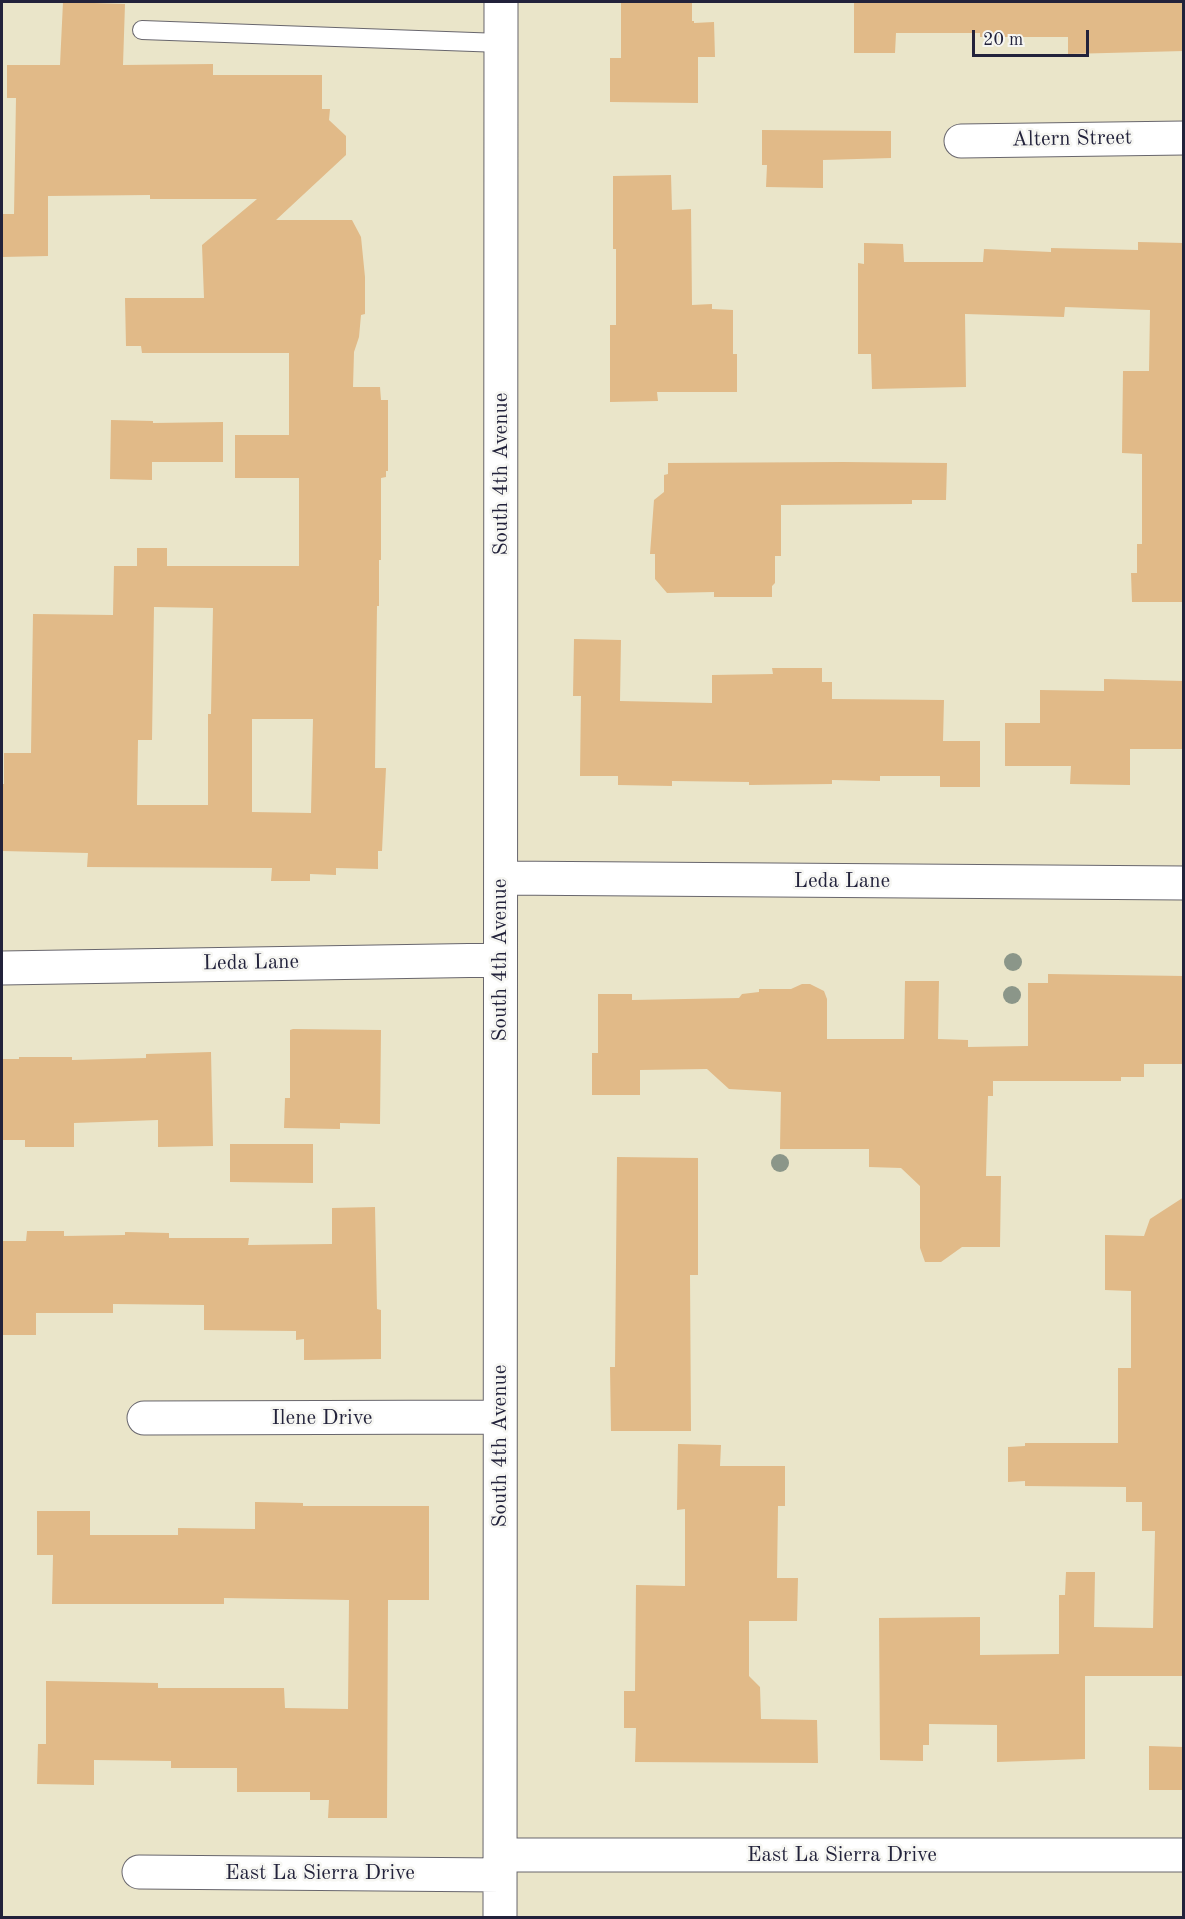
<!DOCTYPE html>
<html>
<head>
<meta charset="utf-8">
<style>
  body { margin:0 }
  #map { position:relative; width:1185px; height:1919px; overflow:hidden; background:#eae5c9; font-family:"Old Standard TT",serif }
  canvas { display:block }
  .frame { position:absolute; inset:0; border:3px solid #22223b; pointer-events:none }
  .scale { position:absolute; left:972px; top:30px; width:117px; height:27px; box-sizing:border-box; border:3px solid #22223b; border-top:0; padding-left:8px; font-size:18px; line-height:21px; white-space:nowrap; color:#22223b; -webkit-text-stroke:4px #f6f6f2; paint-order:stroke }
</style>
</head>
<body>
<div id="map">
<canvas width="1185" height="1919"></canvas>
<div class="frame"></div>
<div class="scale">20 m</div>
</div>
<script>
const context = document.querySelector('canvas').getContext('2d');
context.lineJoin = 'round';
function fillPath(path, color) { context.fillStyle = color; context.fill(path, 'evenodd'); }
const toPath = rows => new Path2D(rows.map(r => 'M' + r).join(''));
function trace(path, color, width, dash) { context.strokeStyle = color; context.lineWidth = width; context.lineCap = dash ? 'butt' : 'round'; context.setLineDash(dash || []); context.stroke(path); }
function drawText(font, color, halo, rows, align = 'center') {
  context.font = font + ' "Old Standard TT",serif'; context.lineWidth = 5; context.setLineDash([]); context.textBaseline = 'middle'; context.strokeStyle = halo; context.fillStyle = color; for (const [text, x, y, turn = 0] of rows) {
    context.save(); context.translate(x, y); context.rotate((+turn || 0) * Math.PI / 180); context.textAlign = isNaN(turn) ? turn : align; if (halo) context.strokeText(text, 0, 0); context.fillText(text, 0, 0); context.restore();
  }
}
fillPath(toPath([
  [63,2,125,4,123,65,213,64,213,75,322,75,322,109,330,109,329,120,346,136,346,155,276,220,352,220,361,237,365,277,365,314,361,315,359,337,354,352,353,387,380,387,381,400,388,400,388,471,386,471,386,477,381,478,381,560,379,560,379,606,377,606,375,768,386,768,382,851,378,851,378,869,336,868,336,875,310,874,310,881,271,881,272,868,87,867,88,853,2,851,2,784,4,784,4,753,31,753,33,614,113,615,114,566,137,566,137,548,167,548,167,566,299,566,299,478,235,478,235,435,289,435,289,353,142,353,141,346,126,346,125,298,204,298,202,245,257,199,150,199,150,195,48,196,48,256,2,257,2,214,14,214,16,98,7,98,7,65,60,65],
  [154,607,213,608,211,714,208,714,208,805,137,805,138,740,152,740],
  [252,719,313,719,311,813,252,812],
  [621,2,692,2,692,21,694,21,694,23,714,22,715,57,698,57,698,103,610,102,610,58,621,58],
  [854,2,1184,2,1184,51,1068,54,1068,37,980,37,980,33,896,33,895,53,854,53],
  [762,130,891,131,891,158,823,160,823,188,766,187,767,165,762,165],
  [671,175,672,210,691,209,692,305,712,304,712,309,733,310,733,354,737,354,737,392,657,392,658,401,610,402,610,325,616,325,616,249,613,249,613,176],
  [1138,242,1184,243,1184,602,1132,602,1131,573,1137,573,1137,544,1142,544,1142,454,1122,453,1123,371,1149,371,1150,310,1065,307,1064,317,965,314,966,387,872,389,871,354,858,354,858,263,864,264,864,243,903,244,904,262,983,262,984,249,1051,252,1051,248,1138,250],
  [111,420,153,421,153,423,223,422,223,462,152,462,152,480,110,479],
  [843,462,947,463,946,500,912,500,912,504,781,505,781,556,775,556,775,583,772,586,772,597,714,597,714,592,667,593,655,579,655,554,650,554,654,500,664,492,664,475,668,474,668,463],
  [574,639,621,640,620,701,712,703,712,675,773,674,772,668,822,668,822,682,832,682,832,699,944,700,943,741,980,741,980,787,940,787,940,776,880,776,880,781,832,780,832,784,749,785,749,782,672,781,672,786,618,785,618,776,580,776,581,696,573,696],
  [1104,679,1184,681,1184,749,1130,749,1130,785,1070,784,1071,766,1005,766,1005,723,1040,723,1040,690,1104,691],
  [1048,974,1184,976,1184,1064,1144,1064,1144,1077,1121,1077,1121,1081,993,1081,993,1096,988,1096,986,1176,1001,1176,1000,1247,962,1247,941,1262,925,1262,920,1248,920,1186,901,1168,869,1167,869,1149,780,1149,781,1092,729,1089,707,1069,640,1070,640,1095,592,1095,592,1053,598,1053,598,994,632,994,632,1000,739,998,742,994,759,992,759,989,791,989,802,984,810,984,824,991,827,999,827,1039,904,1039,905,981,939,981,938,1039,968,1040,968,1047,1028,1046,1028,983,1048,983],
  [293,1029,381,1030,380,1124,340,1123,340,1129,284,1128,285,1098,290,1098,290,1030],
  [211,1052,213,1146,158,1147,158,1120,74,1123,74,1147,25,1147,25,1140,2,1140,2,1059,19,1059,19,1057,72,1057,72,1060,146,1058,146,1054],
  [230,1144,313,1144,313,1183,230,1182],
  [617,1157,698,1158,698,1275,690,1275,691,1431,611,1431,610,1367,615,1367],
  [1184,1197,1184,1676,1085,1676,1085,1759,997,1762,997,1725,929,1724,929,1745,923,1745,923,1761,880,1760,879,1618,980,1617,980,1655,1059,1654,1059,1595,1065,1595,1066,1572,1095,1572,1094,1627,1153,1628,1155,1531,1142,1531,1142,1502,1126,1502,1126,1487,1025,1486,1025,1481,1008,1482,1008,1447,1025,1446,1025,1443,1118,1443,1118,1368,1131,1368,1131,1291,1105,1290,1105,1235,1144,1236,1150,1219],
  [375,1207,377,1309,381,1310,381,1359,304,1360,304,1339,296,1340,296,1331,204,1330,204,1305,113,1304,113,1313,36,1313,36,1335,2,1335,2,1241,26,1241,27,1231,64,1231,64,1236,125,1235,125,1232,169,1233,169,1238,249,1238,248,1245,332,1244,332,1208],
  [678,1444,721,1445,720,1466,785,1466,785,1506,778,1506,777,1578,798,1578,797,1621,749,1621,749,1676,760,1687,761,1719,817,1720,818,1763,635,1762,636,1728,624,1728,624,1691,635,1691,636,1585,685,1586,685,1509,677,1510],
  [255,1502,303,1503,303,1506,429,1506,429,1600,388,1600,387,1818,328,1818,329,1800,310,1800,310,1792,237,1792,237,1768,171,1768,171,1761,94,1760,94,1785,37,1784,38,1744,46,1744,46,1681,158,1683,158,1688,284,1688,285,1708,348,1709,349,1600,224,1598,224,1604,52,1604,53,1555,37,1555,37,1511,90,1511,90,1535,178,1535,178,1528,255,1529],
  [1149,1746,1184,1747,1184,1790,1149,1790]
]), '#e1ba88');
const service = toPath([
  [142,30,501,43]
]);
const minor = toPath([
  [961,141,1184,138],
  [501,878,1184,883],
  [2,968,500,960],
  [144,1418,500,1417],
  [500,1855,1184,1855],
  [139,1872,500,1875],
  [500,1918,501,2]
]);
trace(service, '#68666d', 20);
trace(minor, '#68666d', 35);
trace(service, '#fff', 18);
trace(minor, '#fff', 33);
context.fillStyle = '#8b9689';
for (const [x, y] of [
  [1013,962],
  [1012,995],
  [780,1163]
]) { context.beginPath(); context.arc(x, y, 9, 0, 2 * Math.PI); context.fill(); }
drawText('21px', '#22223b', '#f6f6f2', [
  ["Altern Street",1072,139,-1],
  ["South 4th Avenue",501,474,-90],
  ["Leda Lane",842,881],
  ["South 4th Avenue",500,960,-90],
  ["Leda Lane",251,963,-1],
  ["Ilene Drive",322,1418],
  ["South 4th Avenue",500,1446,-90],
  ["East La Sierra Drive",842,1855],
  ["East La Sierra Drive",320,1873]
]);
</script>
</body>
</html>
